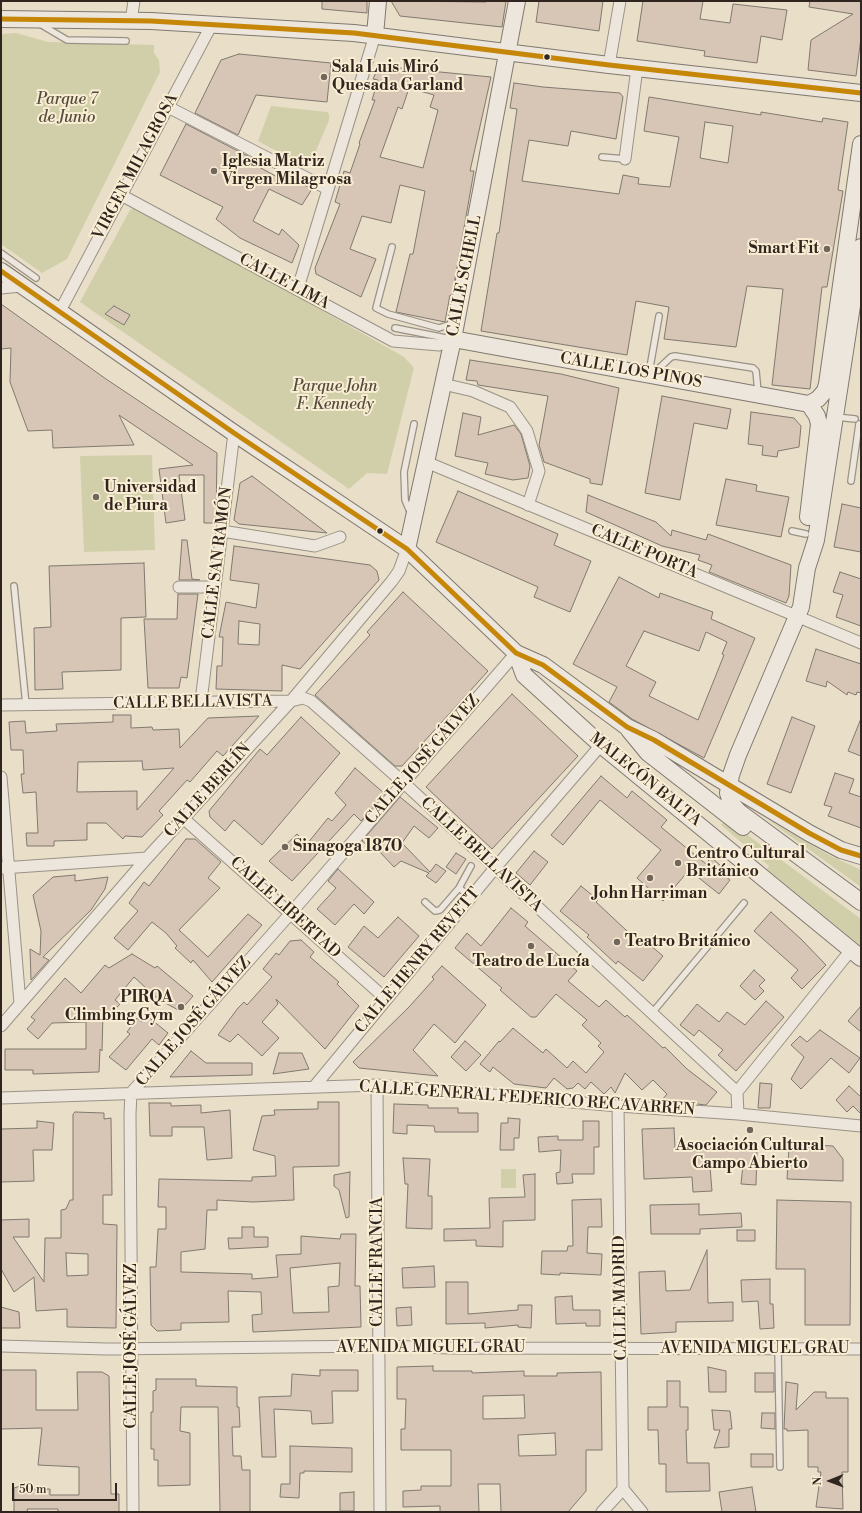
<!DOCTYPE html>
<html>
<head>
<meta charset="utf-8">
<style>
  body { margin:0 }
  #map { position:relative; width:862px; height:1513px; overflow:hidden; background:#e9dec8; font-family:"Libre Bodoni",serif }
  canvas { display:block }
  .frame { position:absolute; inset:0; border:2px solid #312520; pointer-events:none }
  .north { position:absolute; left:810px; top:1461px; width:40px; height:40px; -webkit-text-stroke:3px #f9edd3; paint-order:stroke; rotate:269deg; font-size:11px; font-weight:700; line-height:16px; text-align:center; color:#312520 }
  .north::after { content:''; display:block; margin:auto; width:14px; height:18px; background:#312520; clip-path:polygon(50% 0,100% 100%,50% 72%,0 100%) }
  .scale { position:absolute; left:12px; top:1483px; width:105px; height:18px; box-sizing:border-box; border:2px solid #312520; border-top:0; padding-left:5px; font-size:12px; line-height:14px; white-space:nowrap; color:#312520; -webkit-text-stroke:3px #f9edd3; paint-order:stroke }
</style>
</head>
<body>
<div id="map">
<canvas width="862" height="1513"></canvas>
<div class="frame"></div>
<div class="north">N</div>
<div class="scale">50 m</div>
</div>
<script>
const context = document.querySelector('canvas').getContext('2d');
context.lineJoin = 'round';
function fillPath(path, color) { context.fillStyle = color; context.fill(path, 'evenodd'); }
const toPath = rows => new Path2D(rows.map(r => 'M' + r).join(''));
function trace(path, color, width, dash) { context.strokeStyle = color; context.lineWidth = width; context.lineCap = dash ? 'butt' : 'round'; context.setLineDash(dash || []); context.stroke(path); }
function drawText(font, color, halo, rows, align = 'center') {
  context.font = font + ' "Libre Bodoni",serif'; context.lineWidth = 4; context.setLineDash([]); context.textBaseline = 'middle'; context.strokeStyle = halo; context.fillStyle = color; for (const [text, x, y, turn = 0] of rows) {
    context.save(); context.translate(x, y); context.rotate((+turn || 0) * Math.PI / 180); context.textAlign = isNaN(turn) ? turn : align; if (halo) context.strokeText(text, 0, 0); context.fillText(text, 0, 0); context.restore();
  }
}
fillPath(toPath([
  [16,33,48,42,154,45,154,53,159,60,160,72,67,259,42,273,1,244,1,34],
  [271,106,327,112,329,114,329,120,310,165,302,165,258,141],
  [135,208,233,260,404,357,414,368,387,474,367,473,349,489,80,302,130,210],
  [152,455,155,550,84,552,80,456],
  [726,819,861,919,861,946,767,869,769,866,721,825],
  [768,820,829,855,861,870,861,887],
  [501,1169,516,1169,516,1188,501,1188]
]), '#d1cfa9');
const building = toPath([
  [322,1,367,1,367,13,322,9,322,1],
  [391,1,486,2,486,1,506,1,502,27,400,16,391,1],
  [539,1,603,1,599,31,536,22,539,1],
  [643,1,703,1,700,19,730,23,733,4,787,10,782,40,761,36,757,63,704,56,705,51,637,41,643,1],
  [810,1,861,1,861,38,856,76,808,70,811,40,853,14,809,7,810,1],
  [239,54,331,63,327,102,256,95,238,135,195,113,221,60,239,54],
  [379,66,491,77,470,171,474,171,452,296,450,295,445,322,396,312,410,254,413,254,425,191,400,185,391,223,362,216,350,249,376,259,361,297,316,274,315,268,340,204,335,202,344,171,350,173,360,144,359,143,375,100,372,100,378,80,373,79,379,66],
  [409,88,434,95,430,107,438,110,423,168,380,157,398,107,402,109,409,88],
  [514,83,543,87,620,93,623,97,616,139,571,131,568,146,529,140,522,181,619,194,623,175,639,178,638,184,670,187,679,137,644,131,649,97,761,115,761,112,822,122,823,118,848,122,838,190,843,191,827,287,822,287,810,389,772,385,783,289,747,286,736,347,664,339,669,307,636,301,627,355,481,331,497,233,499,233,517,109,510,108,514,83],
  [705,122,733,126,728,163,700,158,705,122],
  [186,124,261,163,259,167,281,179,283,174,312,189,302,205,269,189,253,221,279,235,282,229,299,245,292,263,240,238,216,219,223,207,160,175,186,124],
  [1,304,106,379,217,453,216,523,204,523,204,475,179,475,185,520,166,523,159,469,193,465,119,415,134,445,53,448,52,430,28,431,10,382,11,348,1,349,1,304],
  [114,306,130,315,124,325,105,314,114,306],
  [470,360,561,374,619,388,602,485,590,483,590,479,544,462,539,445,548,396,478,385,477,381,466,380,470,360],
  [662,396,731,409,727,429,694,423,680,500,645,493,662,396],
  [751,412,794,418,801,426,799,447,778,451,777,457,762,455,763,446,748,444,751,412],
  [463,413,481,417,478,435,514,425,521,434,530,466,528,478,513,480,485,474,488,463,455,456,463,413],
  [252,476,327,533,239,524,234,520,240,483,252,476],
  [726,479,757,485,756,491,789,497,781,537,716,525,726,479],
  [458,491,558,534,554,545,591,561,570,612,534,597,538,587,436,542,458,491],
  [588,495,656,522,671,536,672,530,706,540,708,534,791,565,789,596,786,603,709,572,712,565,698,560,700,555,662,546,586,512,588,495],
  [842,504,861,508,861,552,834,547,842,504],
  [182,540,187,540,192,579,200,580,179,580,182,540],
  [234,546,370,565,377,571,379,580,300,669,282,665,282,691,216,689,217,666,222,666,223,637,219,637,226,602,256,608,259,584,230,580,234,546],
  [239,621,260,624,259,645,238,644,239,621],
  [144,563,146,617,121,618,121,670,62,672,63,689,35,690,34,628,51,627,49,566,144,563],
  [840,572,861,579,861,626,836,617,843,595,833,592,840,572],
  [619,577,659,598,660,593,713,612,711,619,755,638,704,758,632,719,609,702,617,687,573,664,619,577],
  [644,631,699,651,706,632,727,642,722,654,724,655,698,720,649,696,656,682,626,666,644,631],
  [403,592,488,671,402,766,395,766,315,695,370,635,367,632,403,592],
  [178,594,198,594,187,678,181,677,179,688,148,688,144,619,177,619,178,594],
  [816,649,861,664,861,693,857,692,856,695,848,692,847,695,827,681,826,687,806,681,816,649],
  [512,694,578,756,492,849,426,787,512,694],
  [113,715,131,715,131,728,152,727,153,730,179,729,180,748,208,718,259,716,223,756,217,751,190,782,187,780,159,811,163,815,142,837,125,836,123,839,106,823,87,823,87,840,54,841,54,846,27,846,26,833,38,833,36,792,23,793,21,774,24,774,23,750,11,750,9,722,25,721,26,733,57,731,56,724,113,722,113,715],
  [142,761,143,770,174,768,137,810,137,791,77,792,78,762,142,761],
  [301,717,340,753,262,845,234,820,225,831,210,817,209,811,260,749,267,755,301,717],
  [792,717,815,726,791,793,767,784,792,717],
  [860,721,861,721,861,756,848,751,860,721],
  [355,768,385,794,361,821,354,814,292,881,269,861,297,834,307,844,328,818,332,821,346,805,335,793,355,768],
  [835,773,854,779,849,793,861,797,861,828,828,816,832,807,824,805,835,773],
  [601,776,627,798,632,791,667,820,661,827,706,864,711,857,721,866,718,870,730,880,719,894,689,870,663,901,637,878,661,850,600,800,563,845,551,835,601,776],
  [400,797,438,828,429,838,414,826,402,843,430,872,436,864,446,871,436,883,426,876,429,873,401,861,394,867,378,850,376,853,362,841,400,797],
  [186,839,195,839,221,862,208,878,220,888,179,930,208,957,248,914,262,925,212,982,193,960,191,963,175,948,177,946,166,933,152,922,128,950,114,938,138,911,129,903,144,882,149,886,186,839],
  [534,851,548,862,530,885,516,873,534,851],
  [456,853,466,859,456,874,446,867,456,853],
  [338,869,374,902,364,914,354,904,335,925,317,909,336,888,328,881,338,869],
  [75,875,75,881,108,877,105,889,91,910,43,957,49,960,31,980,30,949,40,955,41,931,33,895,53,877,75,875],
  [581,886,598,900,596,902,641,944,644,940,663,956,643,981,618,961,616,964,587,937,589,935,560,911,581,886],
  [511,908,528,922,525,926,577,971,568,981,599,1007,606,1000,625,1017,627,1015,663,1048,665,1047,687,1069,717,1092,706,1105,662,1100,667,1094,653,1080,642,1090,625,1073,615,1093,611,1087,604,1094,591,1082,585,1089,578,1083,573,1088,567,1089,554,1078,546,1088,514,1084,493,1067,490,1072,480,1064,499,1041,500,1042,513,1028,543,1053,546,1049,567,1068,573,1061,586,1073,604,1052,598,1046,601,1043,582,1025,587,1020,556,994,536,1017,531,1017,500,990,502,988,455,948,467,933,481,946,511,908],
  [771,912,801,939,826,965,802,989,791,978,798,970,754,931,771,912],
  [398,917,419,936,384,977,348,947,364,926,378,938,398,917],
  [301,940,314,952,310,957,339,982,337,984,359,1006,325,1049,276,999,278,1004,262,1022,279,1038,262,1056,238,1034,230,1042,218,1035,238,1008,244,1002,247,1005,272,977,263,969,276,953,279,955,290,941,301,940],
  [132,954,155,968,157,966,193,996,180,1011,158,999,134,977,115,1000,120,1004,108,1017,103,1013,102,1051,100,1049,99,1072,33,1074,33,1070,5,1070,5,1049,86,1049,86,1022,52,1023,38,1039,27,1029,35,1020,31,1017,65,978,81,993,105,965,109,968,132,954],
  [442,966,486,1005,455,1043,434,1024,413,1050,438,1076,359,1068,353,1062,409,1007,434,979,432,977,442,966],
  [754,970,765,980,759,986,764,991,755,1000,740,986,754,970],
  [766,1001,784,1017,736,1071,718,1055,723,1050,699,1030,694,1036,680,1025,697,1004,719,1022,727,1012,745,1025,766,1001],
  [861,1006,861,1032,848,1021,861,1006],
  [147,1016,168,1033,159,1045,152,1039,126,1070,109,1057,130,1034,127,1032,137,1018,142,1022,147,1016],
  [820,1030,860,1058,849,1073,831,1058,801,1089,791,1079,804,1057,791,1045,800,1036,807,1042,820,1030],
  [465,1041,481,1055,466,1071,451,1057,465,1041],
  [191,1051,206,1063,252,1063,252,1075,170,1077,191,1051],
  [279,1053,302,1053,309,1069,273,1074,279,1053],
  [760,1083,772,1084,770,1108,758,1108,760,1083],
  [849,1086,861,1097,861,1114,853,1106,847,1112,836,1100,849,1086],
  [318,1102,339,1102,339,1166,293,1167,294,1200,253,1202,217,1200,217,1210,207,1210,205,1249,181,1252,181,1272,252,1274,252,1279,278,1277,276,1255,301,1254,301,1236,340,1239,341,1234,356,1234,355,1286,360,1286,361,1327,253,1332,252,1315,262,1314,261,1292,228,1291,229,1322,181,1323,181,1330,157,1331,151,1325,150,1267,156,1267,158,1229,166,1229,166,1207,158,1207,159,1179,252,1181,252,1177,276,1176,275,1156,253,1150,262,1116,275,1115,274,1110,318,1109,318,1102],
  [340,1263,339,1286,328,1287,329,1312,293,1313,290,1268,340,1263],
  [149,1103,171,1103,171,1106,201,1105,201,1113,230,1110,232,1158,207,1160,204,1127,172,1127,172,1136,150,1136,149,1103],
  [394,1104,428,1105,428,1108,458,1108,458,1113,478,1113,478,1132,435,1132,434,1126,407,1125,407,1134,393,1133,394,1104],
  [75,1112,104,1113,104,1119,111,1118,112,1195,103,1195,103,1224,117,1225,116,1328,67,1327,67,1309,36,1311,34,1277,14,1292,1,1269,1,1220,29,1219,29,1237,13,1237,44,1282,45,1238,61,1238,61,1210,66,1209,70,1200,73,1200,73,1114,75,1112],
  [66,1253,88,1254,88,1275,67,1276,66,1253],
  [508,1118,520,1119,519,1138,514,1138,514,1150,500,1150,501,1123,508,1123,508,1118],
  [37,1121,54,1123,52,1150,33,1150,34,1181,1,1182,1,1129,37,1128,37,1121],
  [583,1121,599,1121,599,1147,594,1147,594,1174,572,1174,573,1183,557,1184,556,1173,560,1172,561,1150,539,1152,538,1137,558,1136,558,1140,583,1140,583,1121],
  [674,1128,675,1148,726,1145,726,1148,757,1150,756,1185,741,1184,743,1165,710,1167,712,1191,693,1192,692,1177,644,1179,642,1129,674,1128],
  [816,1145,833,1146,843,1159,843,1181,787,1179,789,1147,816,1148,816,1145],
  [403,1158,430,1159,428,1196,432,1196,432,1229,406,1228,408,1184,405,1184,403,1158],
  [350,1172,349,1217,346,1218,339,1190,334,1186,334,1175,350,1172],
  [535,1174,535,1220,503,1221,503,1247,476,1246,476,1240,444,1241,444,1229,490,1228,489,1198,525,1197,523,1175,535,1174],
  [601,1199,602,1227,588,1227,587,1253,602,1254,601,1275,560,1273,560,1275,541,1274,542,1251,567,1251,568,1246,573,1246,572,1200,601,1199],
  [777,1200,851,1202,850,1325,805,1325,805,1269,776,1269,777,1200],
  [699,1204,699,1215,741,1213,742,1227,700,1229,700,1234,651,1234,650,1205,699,1204],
  [242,1227,254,1227,254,1237,268,1237,268,1247,229,1249,228,1238,242,1238,242,1227],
  [737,1230,755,1230,755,1241,737,1241,737,1230],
  [707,1250,708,1303,733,1302,733,1321,676,1322,676,1332,641,1334,639,1272,665,1271,666,1291,690,1290,707,1250],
  [434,1266,435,1287,403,1288,402,1268,434,1266],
  [770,1279,770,1304,773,1304,774,1328,760,1329,758,1301,742,1302,741,1280,770,1279],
  [446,1282,468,1282,468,1314,518,1310,518,1305,532,1305,531,1328,518,1327,518,1325,485,1328,485,1323,446,1324,446,1282],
  [572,1296,573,1310,600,1310,600,1326,586,1326,586,1323,556,1324,555,1297,572,1296],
  [1,1307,19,1312,20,1328,1,1328,1,1307],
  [411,1307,412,1325,397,1326,396,1308,411,1307],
  [433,1366,433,1371,472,1371,472,1373,524,1371,524,1376,557,1376,557,1373,601,1372,602,1450,586,1450,586,1491,568,1512,501,1512,500,1484,478,1484,479,1512,440,1512,440,1506,403,1507,403,1491,421,1490,421,1486,451,1486,451,1450,401,1450,401,1429,405,1429,406,1399,397,1399,397,1367,433,1366],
  [524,1395,525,1418,483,1419,483,1396,524,1395],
  [555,1433,556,1455,519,1456,518,1435,555,1433],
  [708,1367,726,1371,726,1392,709,1392,708,1367],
  [1,1370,36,1370,36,1410,78,1410,77,1372,102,1372,109,1376,111,1494,119,1494,119,1512,58,1512,58,1509,27,1509,28,1512,14,1512,14,1488,27,1484,27,1489,50,1489,50,1495,79,1495,79,1467,38,1465,42,1428,1,1429,1,1370],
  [320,1370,358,1370,358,1391,332,1391,333,1423,312,1424,311,1411,274,1409,276,1457,262,1457,259,1397,291,1396,292,1374,320,1376,320,1370],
  [755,1373,774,1373,774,1392,755,1392,755,1373],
  [156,1379,196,1379,196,1386,237,1387,237,1407,239,1407,240,1427,232,1427,233,1456,241,1456,242,1470,250,1470,250,1512,220,1512,218,1407,181,1407,180,1431,190,1433,190,1485,158,1486,158,1460,154,1460,154,1449,151,1449,151,1412,153,1412,153,1391,156,1390,156,1379],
  [667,1381,680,1381,680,1407,688,1407,688,1430,686,1430,687,1463,709,1463,710,1491,666,1492,666,1464,659,1464,658,1430,648,1430,648,1407,667,1407,667,1381],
  [786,1382,798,1384,796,1410,814,1392,826,1392,826,1398,848,1398,848,1472,842,1472,843,1509,816,1507,821,1472,818,1472,818,1467,808,1467,808,1430,787,1431,787,1429,784,1429,786,1382],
  [712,1410,730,1411,732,1429,729,1429,729,1447,714,1448,720,1430,714,1430,712,1410],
  [762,1413,775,1413,775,1429,761,1428,762,1413],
  [290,1446,352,1448,352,1472,304,1471,304,1473,300,1473,299,1498,280,1497,281,1484,290,1484,290,1446],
  [751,1454,773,1454,773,1467,751,1467,751,1454],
  [752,1487,756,1512,722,1512,719,1492,752,1487],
  [354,1492,354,1511,340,1511,340,1493,354,1492]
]);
fillPath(building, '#d7c6b5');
trace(building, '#80796f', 1);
const lane = toPath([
  [40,24,67,40,126,41],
  [602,157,625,159],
  [392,247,376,308,388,314,439,328,454,323],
  [1,253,36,278],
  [395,328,451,339],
  [649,373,659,316],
  [654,373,671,357,675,356,753,368,756,371,758,392],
  [836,417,855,419],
  [851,481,859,424],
  [411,514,405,500,404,472,414,424],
  [792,531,806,534],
  [14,586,26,705],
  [459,888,471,897],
  [425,902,435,911,440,910,459,888,471,866],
  [652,1013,744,903],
  [778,1349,780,1467]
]);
const street = toPath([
  [131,21,134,1],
  [609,65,620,1],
  [168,107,328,189],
  [625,159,637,68],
  [121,195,393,341,439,345,453,339],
  [1,288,21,286],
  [298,288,375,35],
  [60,311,212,24],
  [443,384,473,391,510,407,527,431,539,471,528,505],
  [426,462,861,643],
  [222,531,315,546,340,537],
  [179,587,215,587],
  [202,693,234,433],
  [1,705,291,701,303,698,311,701,404,783,737,1092],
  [1,777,20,1003],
  [183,818,386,999],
  [2,868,147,858],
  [1,1026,147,858,291,701,392,581,399,571,407,549],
  [377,1085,380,1512],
  [314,1087,495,868,601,745],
  [1,1098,377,1085,618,1106,738,1114,861,1126],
  [618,1106,623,1489,642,1512],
  [738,1114,737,1092,851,950],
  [1,1346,106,1349,379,1346,453,1348,861,1349],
  [133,1512,130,1114,131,1093,290,914,516,653],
  [602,1512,623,1489]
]);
const secondary = toPath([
  [1,19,151,21,354,33,609,65,861,93],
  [375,35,378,1],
  [861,247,816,540,807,568,801,607,738,755,731,775,728,793,731,803,739,812,861,902],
  [1,271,234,433,407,549,516,653,543,665,627,727,654,740,809,833,841,850,861,856],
  [453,339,809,404],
  [809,404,818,399,825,391,827,384,861,144],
  [808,517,819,424,817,416,809,404],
  [407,549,453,339,517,1],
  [516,653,524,675,601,745,861,958],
  [629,730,648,753,743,827]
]);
trace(lane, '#9a9286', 8);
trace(street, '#9a9286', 13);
trace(secondary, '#80796f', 18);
trace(lane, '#ece6dc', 5.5);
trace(street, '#ece6dc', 11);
trace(secondary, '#ece6dc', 16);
trace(toPath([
  [1,19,151,21,354,33,609,65,861,93],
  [1,271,234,433,407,549,516,653,543,665,627,727,654,740,809,833,841,850,861,856]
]), '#c68608', 5);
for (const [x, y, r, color] of [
  [547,57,3.5,"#312520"],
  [324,77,4,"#71665b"],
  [214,171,4,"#71665b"],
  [827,249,4,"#71665b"],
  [96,497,4,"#71665b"],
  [380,531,3.5,"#312520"],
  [285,847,4,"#71665b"],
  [678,863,4,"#71665b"],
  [650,878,4,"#71665b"],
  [617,942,4,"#71665b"],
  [531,946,4,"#71665b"],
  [181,1007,4,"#71665b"],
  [750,1130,4,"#71665b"]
]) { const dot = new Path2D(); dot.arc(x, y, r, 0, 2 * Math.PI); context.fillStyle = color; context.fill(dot); trace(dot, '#f9edd3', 1.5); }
drawText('bold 16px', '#312520', '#f9edd3', [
  ["Sala Luis Miró",332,68],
  ["Quesada Garland",332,86],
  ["Iglesia Matriz",222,162],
  ["Virgen Milagrosa",222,180],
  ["Smart Fit",819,249,"right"],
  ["Universidad",104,488],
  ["de Piura",104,506],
  ["Sinagoga 1870",293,847],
  ["Centro Cultural",686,854],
  ["Británico",686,872],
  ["John Harriman",650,894,"center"],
  ["Teatro Británico",625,942],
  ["Teatro de Lucía",531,962,"center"],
  ["PIRQA",173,998,"right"],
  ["Climbing Gym",173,1016,"right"],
  ["Asociación Cultural",750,1146,"center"],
  ["Campo Abierto",750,1164,"center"]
], 'left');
drawText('italic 16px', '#544c3c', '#f9edd3', [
  ["Parque 7",67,100],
  ["de Junio",67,118],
  ["Parque John",335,387],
  ["F. Kennedy",335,405]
]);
drawText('16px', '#312520', '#f9edd3', [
  ["VIRGEN MILAGROSA",136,167,-62],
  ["CALLE SCHELL",465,276,-79],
  ["CALLE LIMA",284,282,28],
  ["CALLE LOS PINOS",631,371,10],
  ["CALLE PORTA",644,552,23],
  ["CALLE SAN RAMÓN",218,563,-83],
  ["CALLE BELLAVISTA",193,703,-1],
  ["CALLE JOSÉ GÁLVEZ",423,760,-49],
  ["MALECÓN BALTA",645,780,39],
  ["CALLE BERLÍN",208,791,-48],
  ["CALLE BELLAVISTA",481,855,43],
  ["CALLE LIBERTAD",285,908,42],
  ["CALLE HENRY REVETT",418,961,-50],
  ["CALLE JOSÉ GÁLVEZ",194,1022,-49],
  ["CALLE GENERAL FEDERICO RECAVARREN",527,1099,4],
  ["CALLE FRANCIA",378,1262,-90],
  ["CALLE MADRID",621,1298,-91],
  ["CALLE JOSÉ GÁLVEZ",132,1346,-90],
  ["AVENIDA MIGUEL GRAU",431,1348],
  ["AVENIDA MIGUEL GRAU",755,1349]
]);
</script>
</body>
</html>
